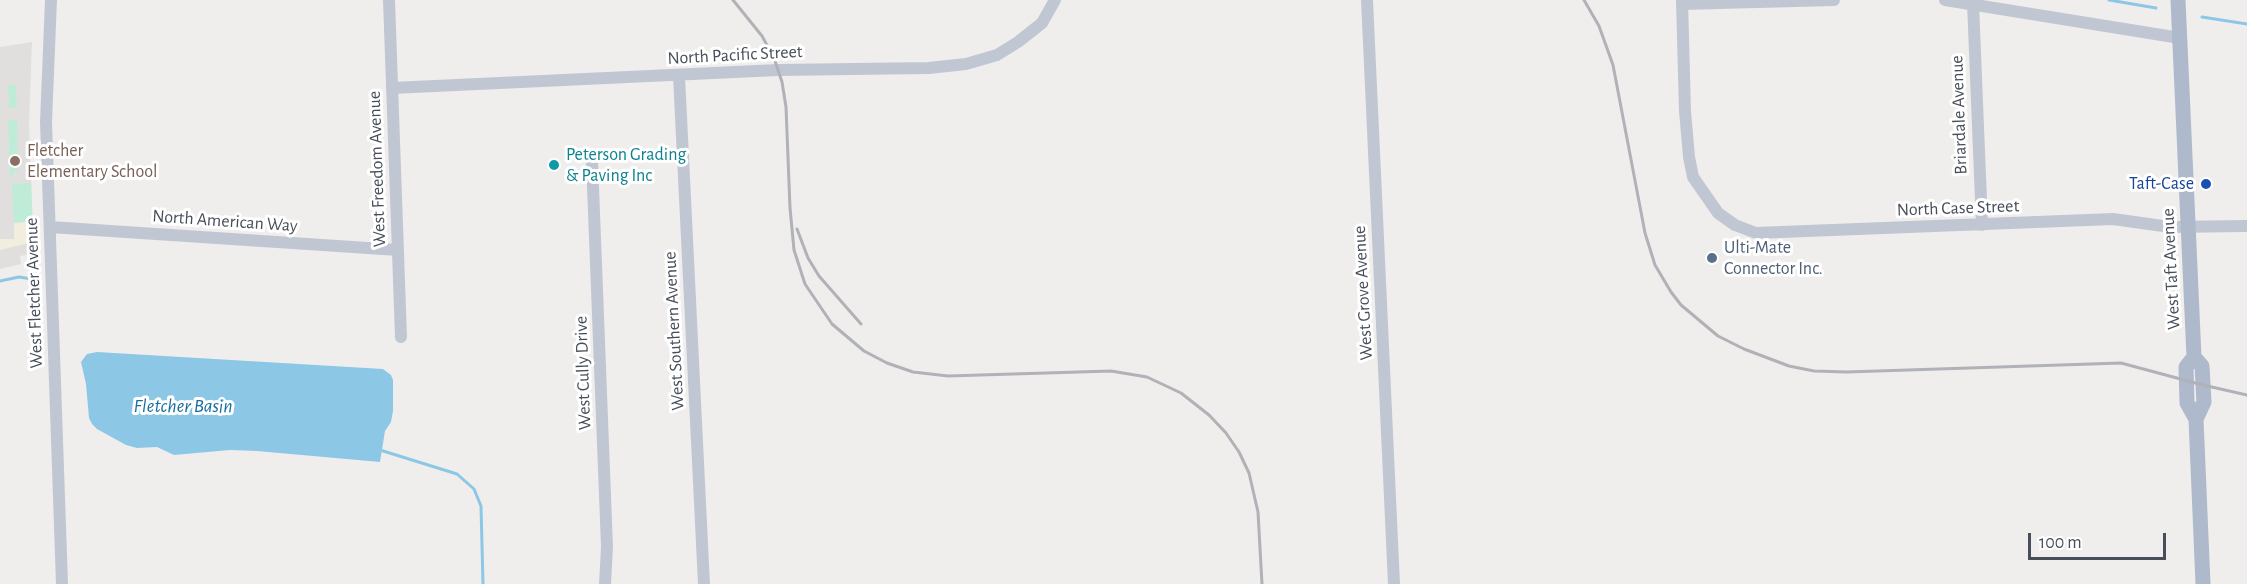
<!DOCTYPE html>
<html>
<head>
<meta charset="utf-8">
<style>
  body { margin:0 }
  #map { position:relative; width:2247px; height:584px; overflow:hidden; background:#f0eeed; font-family:"Alegreya Sans",sans-serif }
  canvas { display:block }
  .scale { position:absolute; left:2028px; top:533px; width:138px; height:27px; box-sizing:border-box; border:3px solid #474e59; border-top:0; padding-left:8px; font-size:18px; line-height:21px; white-space:nowrap; color:#474e59; -webkit-text-stroke:4px #fff; paint-order:stroke }
</style>
</head>
<body>
<div id="map">
<canvas width="2247" height="584"></canvas>
<div class="scale">100 m</div>
</div>
<script>
const context = document.querySelector('canvas').getContext('2d');
context.lineJoin = 'round';
function fillPath(path, color) { context.fillStyle = color; context.fill(path, 'evenodd'); }
const toPath = rows => new Path2D(rows.map(r => 'M' + r).join(''));
function trace(path, color, width, dash) { context.strokeStyle = color; context.lineWidth = width; context.lineCap = dash ? 'butt' : 'round'; context.setLineDash(dash || []); context.stroke(path); }
function drawText(font, color, halo, rows, align = 'center') {
  context.font = font + ' "Alegreya Sans",sans-serif'; context.lineWidth = 6; context.setLineDash([]); context.textBaseline = 'middle'; context.strokeStyle = halo; context.fillStyle = color; for (const [text, x, y, turn = 0] of rows) {
    context.save(); context.translate(x, y); context.rotate((+turn || 0) * Math.PI / 180); context.textAlign = isNaN(turn) ? turn : align; if (halo) context.strokeText(text, 0, 0); context.fillText(text, 0, 0); context.restore();
  }
}
fillPath(toPath([
  [32,42,29,123,34,254,20,256,21,264,0,269,0,47]
]), '#e1dfde');
fillPath(toPath([
  [8,85,16,85,17,108,9,108],
  [8,120,17,120,18,170,14,172,12,178,10,178],
  [31,183,33,238,28,239,28,222,14,223,12,184]
]), '#beecd6');
fillPath(toPath([
  [28,222,28,238,33,238,33,242,0,250,0,239,14,239,14,223]
]), '#f1eddf');
fillPath(toPath([
  [97,352,383,369,391,375,393,380,393,411,391,422,385,431,380,462,257,451,230,450,174,455,157,447,137,448,126,445,97,429,92,424,89,418,86,384,81,362,87,354]
]), '#8dc7e6');
trace(toPath([
  [2109,0,2156,8],
  [2202,17,2247,24],
  [0,281,19,277,32,279],
  [380,450,457,474,474,489,481,506,483,584]
]), '#8dc7e6', 3);
trace(toPath([
  [51,0,46,122,62,584],
  [389,0,401,337],
  [1367,0,1394,584],
  [1682,0,1685,111,1689,157,1693,177,1718,213,1735,225,1756,233,2113,219,2170,227,2247,226],
  [1945,0,2180,38],
  [1973,3,1982,225],
  [1682,4,1834,0],
  [679,76,704,584],
  [392,88,778,70,929,68,966,64,997,55,1018,42,1042,23,1055,0],
  [592,161,607,547,605,584],
  [50,227,398,250]
]), '#c1c7d2', 12);
trace(toPath([
  [2178,0,2194,357,2202,366,2204,402,2196,419,2203,584],
  [2194,357,2186,367,2187,403,2196,419]
]), '#aeb9cb', 15);
trace(toPath([
  [733,0,762,36,774,58,782,82,786,107,790,208,794,250,805,284,832,324,864,351,887,363,913,372,948,376,1111,371,1147,377,1181,393,1209,415,1226,433,1239,452,1249,473,1258,512,1262,584],
  [1584,0,1599,26,1613,65,1645,233,1655,265,1671,292,1681,305,1718,336,1744,349,1789,366,1814,371,1847,372,2121,363,2203,385,2247,395],
  [797,229,808,258,819,276,861,324]
]), '#b0b2b7', 3);
for (const [x, y, r, color] of [
  [15,161,6,"#8d6e63"],
  [554,165,6,"#0f9aa8"],
  [2206,184,6,"#1a4fb4"],
  [1712,258,6,"#5c6f8a"]
]) { const dot = new Path2D(); dot.arc(x, y, r, 0, 2 * Math.PI); context.fillStyle = color; context.fill(dot); trace(dot, '#fff', 2); }
drawText('18px', '#474e59', '#fff', [
  ["North Pacific Street",735,55,-3],
  ["Briardale Avenue",1959,115,-92],
  ["West Freedom Avenue",377,169,-92],
  ["North Case Street",1958,208,-2],
  ["North American Way",225,221,4],
  ["West Taft Avenue",2171,269,-93],
  ["West Fletcher Avenue",34,293,-92],
  ["West Grove Avenue",1363,293,-93],
  ["West Southern Avenue",674,331,-93],
  ["West Cully Drive",583,373,-92]
]);
drawText('18px', '#785e54', '#fff', [
  ["Fletcher",27,151],
  ["Elementary School",27,172]
], 'left');
drawText('18px', '#0d838f', '#fff', [
  ["Peterson Grading",566,155],
  ["& Paving Inc",566,176]
], 'left');
drawText('18px', '#164399', '#fff', [
  ["Taft-Case",2194,184]
], 'right');
drawText('18px', '#4e5e75', '#fff', [
  ["Ulti-Mate",1724,248],
  ["Connector Inc.",1724,269]
], 'left');
drawText('italic 20px', '#156e9f', '#fff', [
  ["Fletcher Basin",183,406]
]);
</script>
</body>
</html>
